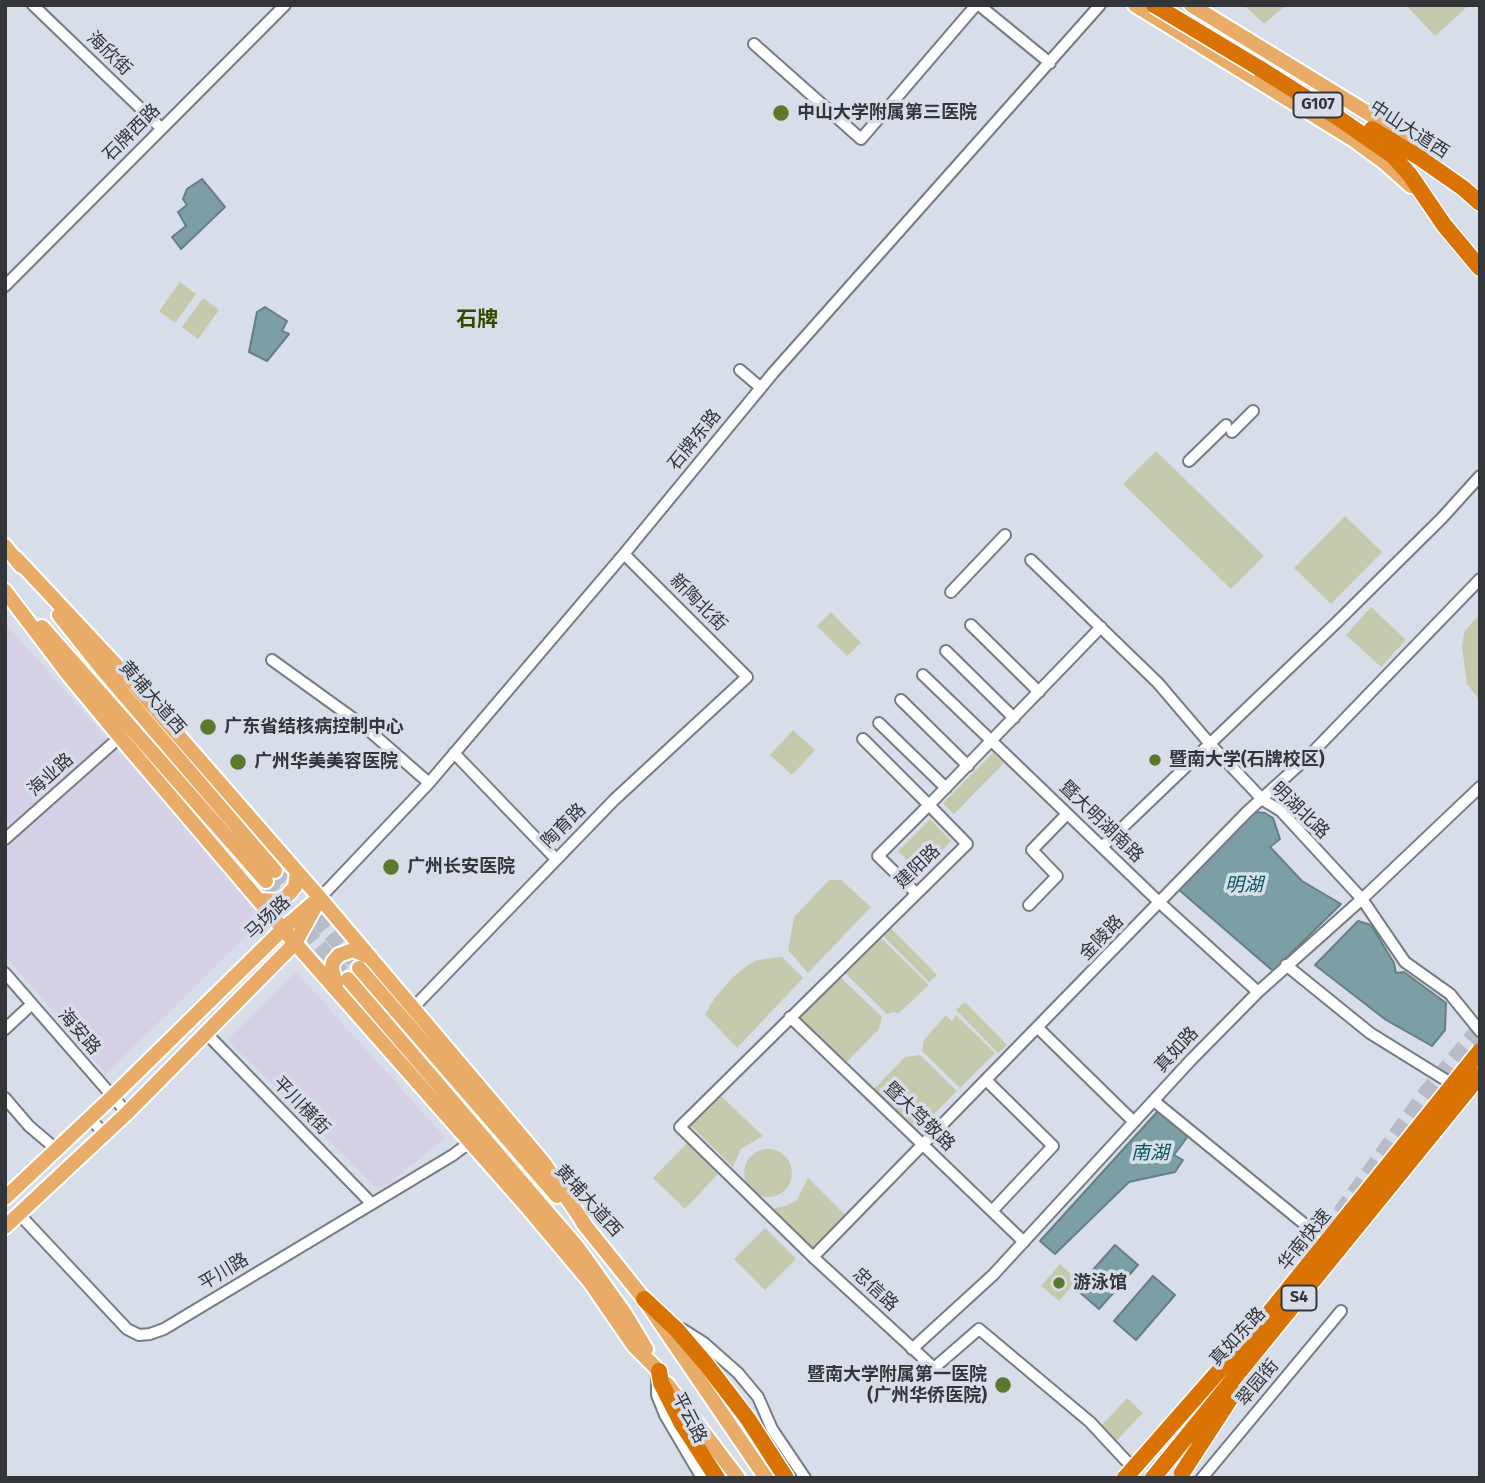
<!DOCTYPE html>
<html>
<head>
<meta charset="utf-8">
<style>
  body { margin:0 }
  #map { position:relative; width:1485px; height:1483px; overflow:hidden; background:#d8dee9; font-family:"Fira Sans",sans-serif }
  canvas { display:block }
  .frame { position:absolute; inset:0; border:7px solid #333539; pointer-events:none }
</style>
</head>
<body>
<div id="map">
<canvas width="1485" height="1483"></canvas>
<div class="frame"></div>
</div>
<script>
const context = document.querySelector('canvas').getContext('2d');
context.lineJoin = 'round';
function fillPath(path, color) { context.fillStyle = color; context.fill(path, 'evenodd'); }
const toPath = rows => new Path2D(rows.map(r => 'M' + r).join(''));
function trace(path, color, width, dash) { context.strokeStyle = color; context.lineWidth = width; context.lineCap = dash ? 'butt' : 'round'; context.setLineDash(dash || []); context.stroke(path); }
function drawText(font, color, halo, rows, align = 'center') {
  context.font = font + ' "Fira Sans","Noto Sans SC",sans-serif'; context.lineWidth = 7; context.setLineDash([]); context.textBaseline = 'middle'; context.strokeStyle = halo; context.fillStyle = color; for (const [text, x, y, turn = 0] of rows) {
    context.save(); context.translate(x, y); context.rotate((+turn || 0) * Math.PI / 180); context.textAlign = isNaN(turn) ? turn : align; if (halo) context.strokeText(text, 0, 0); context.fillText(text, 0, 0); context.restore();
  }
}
fillPath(toPath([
  [5,623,256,906,257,918,254,929,106,1074,5,955,5,825,9,821,5,817],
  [296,972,446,1138,379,1191,227,1040]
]), '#d6d1e6');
fillPath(toPath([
  [1244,5,1286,5,1264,24],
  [1406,5,1469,5,1435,36],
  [180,282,196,294,175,323,159,311],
  [203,298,219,310,198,339,182,327],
  [1156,451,1264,556,1231,589,1123,484],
  [1345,516,1382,552,1331,604,1294,568],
  [1371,607,1406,640,1381,667,1346,635],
  [831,612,861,643,847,656,817,626],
  [1480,614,1480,701,1467,684,1462,647,1464,632],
  [793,730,815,750,792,775,770,755],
  [993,753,1004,763,954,814,943,803],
  [930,819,951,841,920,873,898,851],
  [829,880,841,880,871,907,808,973,788,950,794,917],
  [889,926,937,975,929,982,881,934],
  [876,933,929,985,899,1013,893,1012,887,1014,840,968],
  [782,957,803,978,737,1048,705,1014,714,999,733,977,745,967,757,960],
  [835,972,882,1017,879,1029,842,1067,790,1017],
  [965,1002,1007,1045,998,1053,956,1010],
  [946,1015,952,1021,956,1015,995,1053,960,1088,922,1051,924,1040],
  [920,1055,957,1091,913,1135,870,1093,905,1057],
  [718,1093,763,1136,741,1149,733,1167,688,1123],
  [687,1143,718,1174,685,1209,653,1178],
  '744 1173a24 24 0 1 1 48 0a24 24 0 1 1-48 0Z',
  [808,1178,845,1215,813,1250,772,1209,788,1205,797,1200],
  [765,1228,796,1259,765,1290,734,1259],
  [1060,1264,1077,1280,1059,1301,1041,1286],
  [1127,1398,1143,1413,1116,1441,1101,1426]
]), '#c6caad');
const water = toPath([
  [202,179,225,207,181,249,172,237,186,226,178,212,187,205,183,199,187,189,202,179],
  [265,307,287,321,282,331,289,334,267,361,249,352,257,312,265,307],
  [1255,812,1265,813,1273,818,1280,839,1270,847,1302,881,1341,904,1273,971,1178,889,1255,812],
  [1358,921,1371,925,1394,963,1396,973,1404,972,1446,1003,1445,1030,1432,1046,1386,1020,1315,965,1358,921],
  [1158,1111,1188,1136,1174,1155,1183,1160,1175,1172,1129,1182,1055,1254,1040,1241,1158,1111],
  [1115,1245,1138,1265,1099,1309,1076,1289,1115,1245],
  [1153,1276,1175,1295,1136,1340,1114,1321,1153,1276]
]);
fillPath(water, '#7c9fa6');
trace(water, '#667f85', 2);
trace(toPath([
  [275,871,359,968],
  [266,881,348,979]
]), '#b7bcc6', 14, [14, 7]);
trace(toPath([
  [1326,1233,1426,1093,1480,1028]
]), '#b7bcc6', 16, [16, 8]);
const minor = toPath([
  [33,5,161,128],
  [979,5,1050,63],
  [754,44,861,139,976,5],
  [5,286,285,5],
  [740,370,761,388],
  [1232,432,1253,411],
  [1189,461,1226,425],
  [1031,560,1158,683,1210,744,1263,800,1281,811,1362,899,1405,962,1450,994,1480,1031],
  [951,592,1005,535],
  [971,625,1039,692],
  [1101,627,929,805,967,844,680,1127,813,1257,1248,811,1309,756,1480,579],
  [946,651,1014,718],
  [272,660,365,727,429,783],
  [923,675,1160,903,1258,992],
  [901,700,968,766],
  [879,723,946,788],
  [863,739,929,805,878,856,916,893],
  [454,753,556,859],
  [5,839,120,737],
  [1102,847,1334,625,1442,518,1480,476],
  [320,898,429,783,624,554,773,373,1100,5],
  [1029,905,1057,876,1032,850,1067,814],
  [1286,965,1370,1033,1457,1087],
  [5,973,127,1113],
  [413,1008,614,800,747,677,624,554],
  [790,1017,1024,1242],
  [1038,1028,1134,1122],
  [5,1029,32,1004],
  [206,1033,372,1204],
  [986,1080,1053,1146,992,1211],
  [5,1098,29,1126,56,1149],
  [1154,1101,1330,1245],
  [90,1118,104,1134],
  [19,1214,127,1329,139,1335,150,1334,164,1329,453,1155,469,1143],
  [813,1257,934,1368,979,1329,1090,1422,1130,1465],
  [682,1329,704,1343,738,1373,758,1397,772,1429,805,1478],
  [912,1349,993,1275,1190,1061,1258,992,1362,899,1480,787],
  [657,1378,657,1395,665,1415,702,1478],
  [1191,1414,1230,1372],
  [1202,1478,1341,1311]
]);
const major = toPath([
  [1135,5,1354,140,1384,162,1411,186],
  [1191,5,1371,115,1422,153],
  [5,546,21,566],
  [16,558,130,680,320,898,543,1162,587,1228],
  [5,591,68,674,120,737,295,943,528,1208,590,1282,634,1346,659,1371],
  [59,615,102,669,275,871],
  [42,627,266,881],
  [259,900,279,901,285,898,295,887,297,872],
  [359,968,557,1196],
  [348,979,578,1248,625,1314,646,1349],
  [336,985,332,969,333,962,339,955,353,950,367,956],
  [5,1198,112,1097,283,929,313,903],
  [583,1223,644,1299,766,1478],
  [5,1227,127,1113,295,943,320,898],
  [667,1384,738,1478]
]);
const highway = toPath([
  [1259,68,1340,119,1393,156,1410,175,1444,225,1480,268],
  [1372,129,1420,158,1463,188,1480,203],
  [644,1299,676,1329,706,1364,748,1419,786,1478],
  [659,1371,661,1383,682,1424,717,1478]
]);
trace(minor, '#767c86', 14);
trace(major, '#fff', 18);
trace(highway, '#fff', 19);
trace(minor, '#fff', 10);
trace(major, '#e8ac68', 14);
trace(highway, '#d97404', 16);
const highwayBridge = toPath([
  [1154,5,1259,68],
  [1182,1473,1234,1393],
  [1125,1478,1262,1322,1480,1051],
  [1153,1478,1480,1075]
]);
trace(highwayBridge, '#fff', 19, []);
trace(highwayBridge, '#d97404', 16);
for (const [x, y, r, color] of [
  [781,113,9,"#5b782c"],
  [208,727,9,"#5b782c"],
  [1155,760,7,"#5b782c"],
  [238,762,9,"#5b782c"],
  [391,867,9,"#5b782c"],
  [1059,1283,7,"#5b782c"],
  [1003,1385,9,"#5b782c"]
]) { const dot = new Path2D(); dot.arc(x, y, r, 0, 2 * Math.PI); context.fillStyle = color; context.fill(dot); trace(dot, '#d8dee9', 2.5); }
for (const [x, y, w] of [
  [1318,105,49],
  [1299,1298,35]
]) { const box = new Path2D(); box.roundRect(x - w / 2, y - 12.5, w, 25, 5); context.fillStyle = '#d8dee9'; context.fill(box); trace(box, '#333539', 2); }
drawText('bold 16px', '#333539', null, [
  ["G107",1318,105],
  ["S4",1299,1298]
]);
drawText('18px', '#333539', '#d8dee9', [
  ["海欣街",109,54,44],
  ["中山大道西",1409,130,33],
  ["石牌西路",132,133,-45],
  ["石牌东路",695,440,-51],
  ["新陶北街",698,603,45],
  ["黄埔大道西",152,698,49],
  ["海业路",51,775,-42],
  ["明湖北路",1300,811,44],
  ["暨大明湖南路",1101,822,44],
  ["陶育路",564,826,-45],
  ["建阳路",918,867,-44],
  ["马场路",268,918,-43],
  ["金陵路",1102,938,-46],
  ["海安路",79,1032,49],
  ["真如路",1177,1050,-47],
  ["平川横街",301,1106,46],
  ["暨大笃敬路",919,1117,44],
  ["黄埔大道西",588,1201,48],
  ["华南快速",1305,1240,-51],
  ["平川路",224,1272,-31],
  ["忠信路",875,1290,43],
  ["真如东路",1238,1337,-47],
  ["翠园街",1258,1383,-50],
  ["平云路",689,1418,63]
]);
drawText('bold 18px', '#333539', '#d8dee9', [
  ["中山大学附属第三医院",797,113],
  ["广东省结核病控制中心",224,727],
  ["暨南大学(石牌校区)",1169,760],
  ["广州华美美容医院",254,762],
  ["广州长安医院",407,867],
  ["游泳馆",1073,1283],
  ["暨南大学附属第一医院",987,1375,"right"],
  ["(广州华侨医院)",987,1396,"right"]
], 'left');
drawText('italic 19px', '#075763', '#d8dee9', [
  ["明湖",1244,886],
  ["南湖",1150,1154]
]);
drawText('bold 21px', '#334b00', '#d8dee9', [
  ["石牌",477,320]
]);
</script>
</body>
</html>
